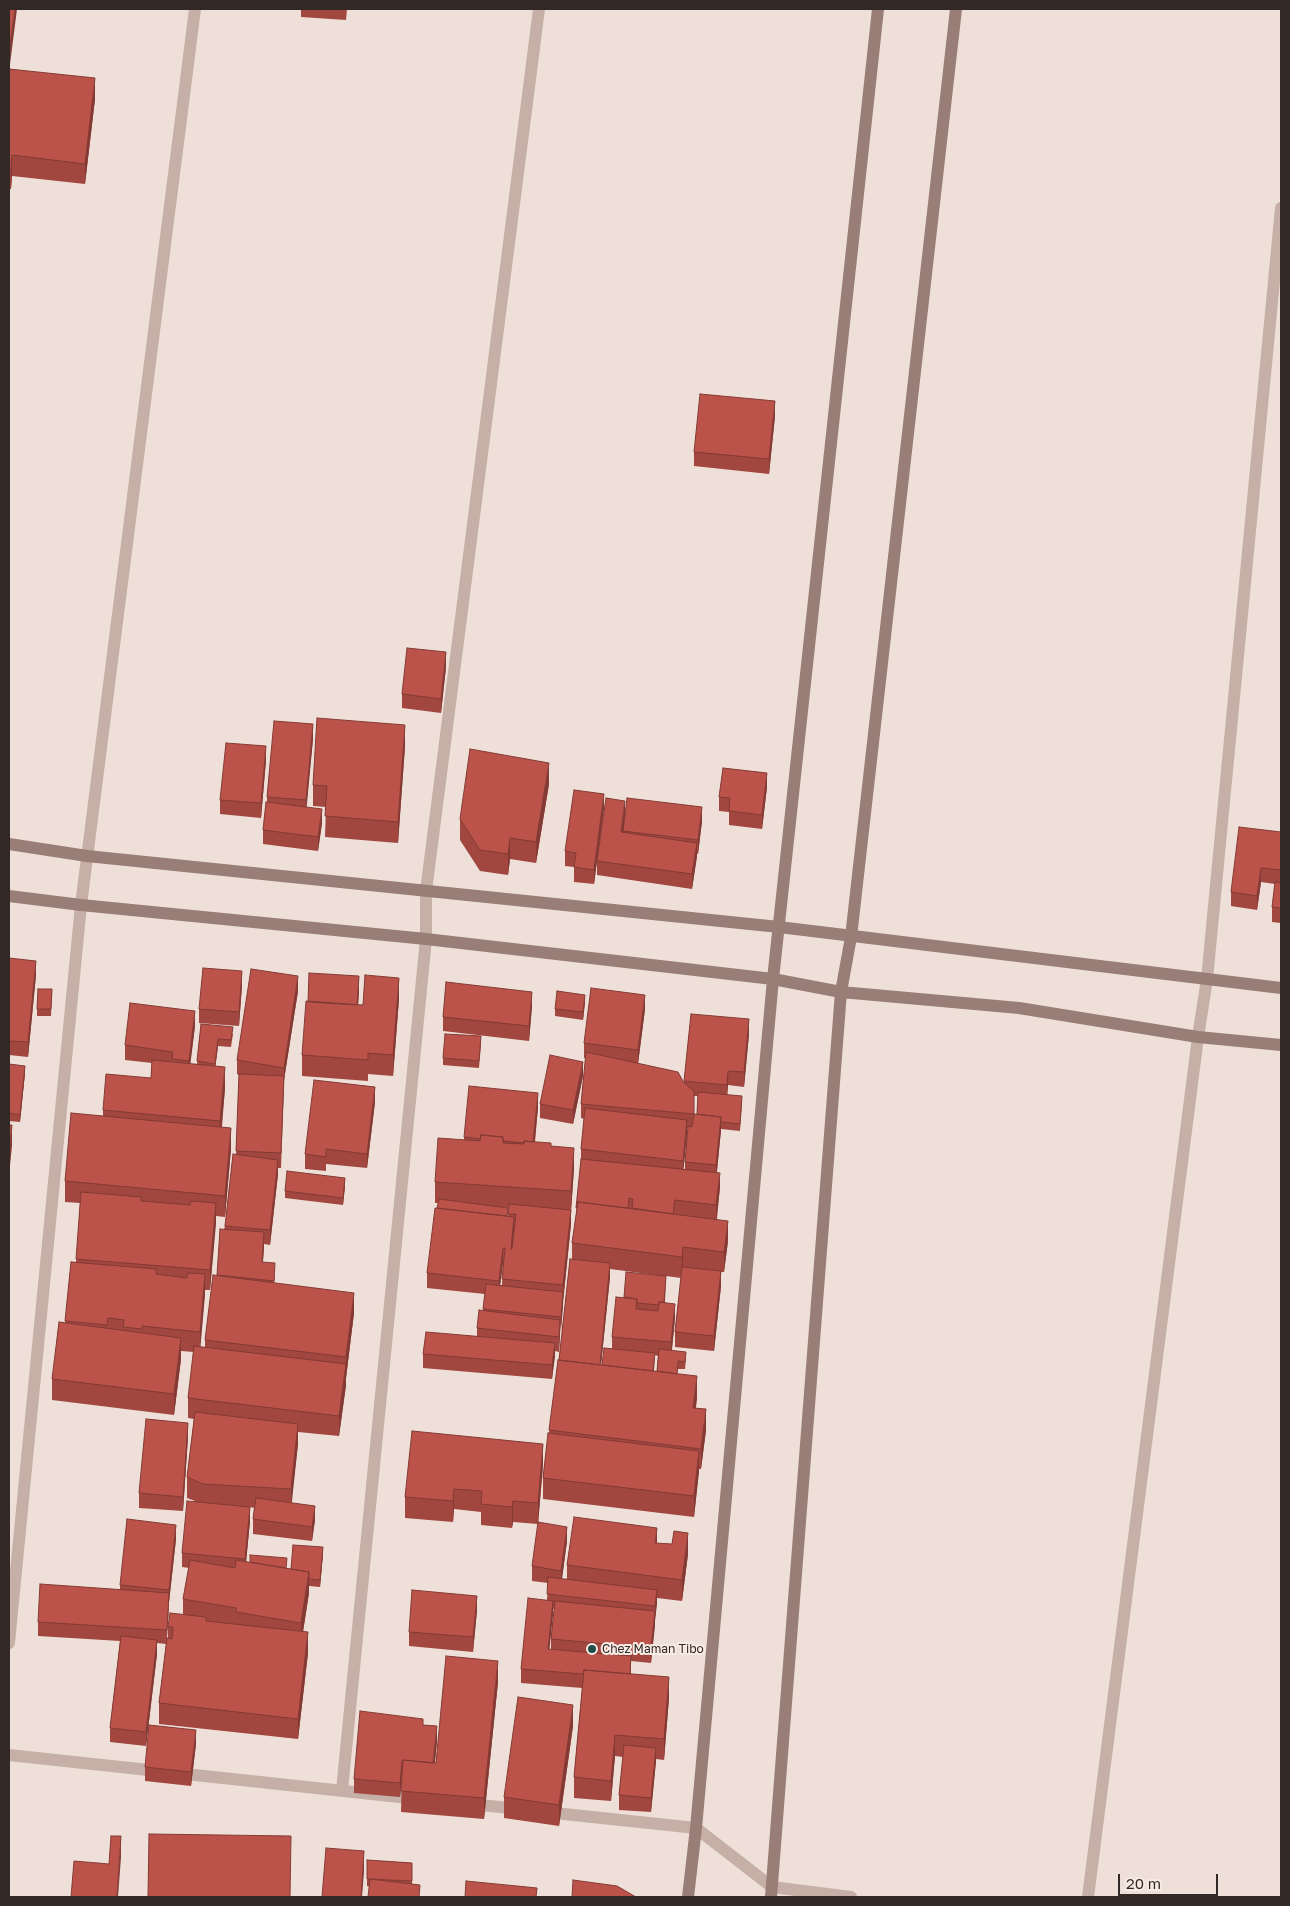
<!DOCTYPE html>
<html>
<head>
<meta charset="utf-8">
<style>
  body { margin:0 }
  #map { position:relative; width:1290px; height:1906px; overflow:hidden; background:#eee0d8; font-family:"Golos Text",sans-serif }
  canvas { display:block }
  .frame { position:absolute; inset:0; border:10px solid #322826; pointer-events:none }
  .scale { position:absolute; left:1118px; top:1874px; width:100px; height:22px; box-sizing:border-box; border:2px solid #322826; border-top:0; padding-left:6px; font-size:15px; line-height:18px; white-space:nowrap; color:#322826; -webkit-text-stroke:4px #f7ebe4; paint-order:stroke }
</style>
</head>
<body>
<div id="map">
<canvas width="1290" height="1906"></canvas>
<div class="frame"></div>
<div class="scale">20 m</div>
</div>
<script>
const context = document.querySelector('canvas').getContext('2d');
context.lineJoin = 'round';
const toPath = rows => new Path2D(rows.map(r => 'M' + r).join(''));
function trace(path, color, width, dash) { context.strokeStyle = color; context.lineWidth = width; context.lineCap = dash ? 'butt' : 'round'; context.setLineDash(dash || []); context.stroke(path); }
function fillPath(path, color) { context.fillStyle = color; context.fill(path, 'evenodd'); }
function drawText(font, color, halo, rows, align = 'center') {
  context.font = font + ' "Golos Text",sans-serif'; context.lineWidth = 4; context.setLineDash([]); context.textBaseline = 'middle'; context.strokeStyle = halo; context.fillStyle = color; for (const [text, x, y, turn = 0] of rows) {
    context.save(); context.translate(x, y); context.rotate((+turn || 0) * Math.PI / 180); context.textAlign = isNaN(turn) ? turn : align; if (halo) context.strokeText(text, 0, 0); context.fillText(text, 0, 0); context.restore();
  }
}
trace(toPath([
  [9,1643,81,905,195,9],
  [9,1755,418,1799],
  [342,1790,426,939,426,891,539,9],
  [470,1804,520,1809],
  [545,1812,696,1828,772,1887,851,1897],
  [1088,1897,1198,1037,1207,979,1281,208]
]), '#c5afa6', 12);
trace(toPath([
  [9,844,87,856,779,927,1281,988],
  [9,896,81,905,426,939,773,979,841,992,1019,1008,1198,1037,1281,1045],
  [688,1897,696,1828,773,979,878,9],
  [771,1897,841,992,851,937,956,9]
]), '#987e77', 12);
fillPath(toPath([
  [9,9,10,69,95,99,85,184,12,176,11,189,9,189],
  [301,9,347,9,346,20,301,17],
  [775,416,769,474,694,466,694,452],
  [446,667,441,713,402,708,402,694],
  [313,739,306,807,322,823,318,851,263,844,263,830,267,802,267,797],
  [405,746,398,843,325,837,326,807,313,806,313,785],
  [266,760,261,818,220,814,220,800],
  [549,784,536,863,510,859,508,875,480,871,460,840,460,819],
  [767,787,762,829,729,825,729,812,719,811,719,797],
  [604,808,594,884,574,882,574,867,565,866,565,851],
  [625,814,702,821,698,854,697,854,692,889,597,875,597,861],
  [1281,832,1281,923,1272,922,1272,907,1275,884,1261,882,1257,910,1231,906,1231,892],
  [9,958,36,975,28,1057,9,1055],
  [242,985,239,1026,199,1023,199,1009],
  [52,989,51,1016,37,1016,37,1009],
  [359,990,358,1005,363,1005,399,999,393,1076,368,1074,368,1081,302,1076,302,1055,308,1002],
  [298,991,284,1080,281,1168,278,1168,278,1174,270,1245,264,1244,263,1262,275,1278,274,1283,354,1313,346,1378,346,1385,339,1436,298,1432,298,1444,291,1503,315,1520,312,1541,253,1534,253,1519,254,1508,250,1507,250,1521,246,1562,291,1569,323,1554,320,1587,309,1586,309,1593,303,1632,308,1653,298,1739,159,1724,159,1703,166,1644,157,1643,157,1654,146,1746,110,1742,110,1728,120,1641,38,1636,38,1622,120,1589,120,1585,176,1539,169,1602,167,1638,168,1638,168,1627,183,1615,183,1599,189,1568,182,1567,182,1553,195,1501,187,1498,187,1477,194,1419,188,1418,188,1398,194,1352,181,1351,181,1359,174,1415,52,1400,52,1379,65,1323,71,1262,76,1262,80,1203,65,1202,65,1181,103,1116,103,1110,151,1078,152,1063,125,1060,125,1045,195,1026,190,1064,197,1064,201,1024,233,1034,231,1047,218,1046,215,1066,225,1088,222,1127,231,1149,225,1217,216,1216,210,1290,205,1290,200,1347,205,1347,205,1340,217,1275,236,1155,239,1075,237,1074,237,1060],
  [585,1002,583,1020,555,1016,555,1009],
  [532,1006,529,1041,443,1031,443,1017],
  [645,1009,638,1063,684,1083,691,1014,749,1034,744,1087,728,1085,727,1095,742,1103,740,1131,721,1129,717,1172,720,1187,717,1219,728,1241,724,1272,721,1272,721,1286,714,1351,675,1347,675,1332,681,1278,666,1276,665,1302,675,1318,672,1350,686,1359,685,1369,678,1369,677,1374,697,1397,696,1408,706,1430,701,1469,699,1469,694,1517,543,1499,543,1478,572,1259,572,1243,576,1214,581,1163,581,1149,584,1119,581,1118,581,1104,586,1058,584,1058,584,1043],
  [694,1096,698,1096,697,1114,694,1114],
  [687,1128,688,1128,685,1162,685,1169,683,1169,687,1134],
  [610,1269,656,1275,624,1297,612,1337,612,1348,602,1365,601,1365,610,1277],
  [655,1355,658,1356,657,1371,654,1371],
  [481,1044,479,1068,443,1065,443,1058],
  [9,1064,25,1073,20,1122,9,1121],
  [583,1076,573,1124,540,1118,540,1104],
  [375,1102,367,1168,326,1164,326,1171,305,1169,305,1154],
  [538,1107,535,1142,551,1146,574,1168,571,1210,571,1224,560,1334,559,1352,555,1351,552,1379,423,1368,423,1354,477,1336,477,1328,483,1311,485,1294,427,1288,427,1273,438,1203,435,1203,435,1182,464,1140,464,1137],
  [500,1207,509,1208,508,1216],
  [503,1262,502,1285,500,1285],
  [345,1186,343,1205,285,1198,285,1191],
  [188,1437,183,1511,139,1508,139,1493],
  [543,1465,538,1524,513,1522,512,1528,481,1525,481,1512,454,1509,453,1522,405,1518,405,1497],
  [567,1541,562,1579,567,1579,567,1565,657,1543,688,1554,682,1601,657,1598,651,1663,631,1661,631,1674,669,1698,664,1760,656,1759,651,1812,619,1810,619,1795,623,1757,615,1756,611,1801,574,1798,574,1777,582,1688,521,1683,521,1669,547,1600,548,1583,532,1581,532,1566],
  [553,1609,554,1609,551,1639,551,1649,549,1649],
  [477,1610,473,1652,409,1646,409,1632],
  [498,1682,484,1819,401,1812,402,1775,400,1797,354,1793,354,1779,423,1725,437,1741,435,1763,436,1763],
  [573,1726,559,1826,504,1818,504,1797],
  [196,1744,191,1786,145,1781,145,1767],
  [367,1860,412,1863,412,1884,420,1897,367,1886]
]), '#a14740');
fillPath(toPath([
  [15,9,17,9,9,72,9,51],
  [95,78,95,99,85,184,85,164],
  [12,155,12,176,11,189,11,169],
  [775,401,775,416,769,474,769,459],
  [446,652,446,667,441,713,441,699],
  [313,724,313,739,306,814,306,800],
  [405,725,405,746,398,843,398,822],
  [266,746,266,760,261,818,261,803],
  [549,763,549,784,536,863,536,842],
  [767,773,767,787,762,829,762,815],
  [604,794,604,808,594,884,594,870],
  [625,801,625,815,621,846,621,832],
  [702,807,702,821,698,854,698,840],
  [322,809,322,823,318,851,318,837],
  [510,838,510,859,508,875,508,854],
  [697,843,697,857,692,889,692,874],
  [1261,868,1261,882,1257,910,1257,896],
  [36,961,36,975,28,1057,28,1042],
  [242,971,242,985,239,1026,239,1012],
  [298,976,298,991,284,1080,281,1168,284,1068],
  [359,976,359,990,357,1022,357,1008],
  [399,978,399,999,393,1076,393,1055],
  [532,992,532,1006,529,1041,529,1026],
  [585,995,585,1002,583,1020,583,1012],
  [645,995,645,1009,638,1064,638,1050],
  [195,1011,195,1026,189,1075,189,1061],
  [749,1019,749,1034,744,1087,744,1072],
  [218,1039,218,1046,215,1071,215,1064],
  [583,1062,583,1076,573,1124,573,1110],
  [25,1066,25,1073,20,1122,20,1115],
  [225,1067,225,1088,220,1142,220,1121],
  [728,1071,728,1085,727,1099,727,1085],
  [375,1087,375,1102,367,1168,367,1154],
  [538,1093,538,1107,533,1158,533,1144],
  [721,1117,721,1131,716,1179,716,1165],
  [687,1120,687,1134,683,1175,683,1161],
  [12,1125,12,1146,9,1175,9,1154],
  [231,1128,231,1149,225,1217,225,1196],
  [574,1148,574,1168,571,1212,571,1191],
  [278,1160,278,1174,270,1245,270,1230],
  [720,1173,720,1187,716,1220,716,1205],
  [345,1178,345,1186,343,1205,343,1198],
  [216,1203,216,1224,210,1290,210,1270],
  [571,1210,571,1224,563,1300,563,1285],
  [514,1217,514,1231,511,1263,511,1249],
  [728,1221,728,1241,724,1272,724,1252],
  [264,1232,264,1246,262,1276,262,1262],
  [683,1247,683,1268,682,1278,682,1257],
  [503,1248,503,1262,499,1295,499,1281],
  [610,1263,610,1277,599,1384,599,1370],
  [721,1271,721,1286,714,1351,714,1336],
  [205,1274,205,1295,200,1352,200,1332],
  [563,1292,563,1306,561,1331,561,1317],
  [354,1293,354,1313,346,1378,346,1357],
  [675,1304,675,1318,671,1357,671,1342],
  [560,1320,560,1334,559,1352,559,1337],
  [181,1338,181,1359,174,1415,174,1394],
  [555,1343,555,1357,552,1379,552,1365],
  [346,1364,346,1385,339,1436,339,1416],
  [697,1376,697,1397,693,1428,693,1408],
  [706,1409,706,1430,701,1469,701,1449],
  [188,1423,188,1437,183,1511,183,1497],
  [298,1424,298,1444,291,1510,291,1489],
  [543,1444,543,1465,538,1524,538,1503],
  [699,1451,699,1472,694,1517,694,1496],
  [454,1489,454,1509,453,1522,453,1501],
  [513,1501,513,1522,512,1528,512,1507],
  [315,1506,315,1520,312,1541,312,1527],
  [250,1507,250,1521,245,1573,245,1559],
  [176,1525,176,1539,169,1602,167,1644,169,1590],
  [567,1527,567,1541,561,1585,561,1571],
  [657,1528,657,1549,655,1543],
  [688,1533,688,1554,682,1601,682,1580],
  [323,1547,323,1554,320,1587,320,1580],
  [309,1572,309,1593,301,1644,301,1623],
  [657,1590,657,1604,655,1621,655,1606],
  [477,1596,477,1610,473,1652,473,1637],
  [553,1601,553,1615,548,1663,548,1649],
  [655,1611,655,1626,651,1663,651,1648],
  [308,1632,308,1653,298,1739,298,1719],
  [157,1640,157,1654,146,1746,146,1732],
  [498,1661,498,1682,484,1819,484,1798],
  [669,1677,669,1698,664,1760,664,1739],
  [573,1705,573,1726,559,1826,559,1805],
  [437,1726,437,1741,433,1778,433,1764],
  [196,1730,196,1744,191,1786,191,1772],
  [615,1735,615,1756,611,1801,611,1781],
  [656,1748,656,1762,651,1812,651,1798],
  [402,1761,402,1775,400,1797,400,1783],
  [121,1836,121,1857,118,1897,117,1897],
  [364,1851,364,1872,362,1897,361,1897]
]), '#833a34');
const building = toPath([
  [9,9,15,9,9,51,9,9],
  [9,69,95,78,85,164,12,155,11,169,9,168,9,69],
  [700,394,775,401,769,459,694,452,700,394],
  [407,648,446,652,441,699,402,694,407,648],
  [317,718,405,725,398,822,325,816,327,786,313,785,317,718],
  [274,721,313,724,306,800,267,797,274,721],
  [226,743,266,746,261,803,220,800,226,743],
  [470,749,549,763,536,842,510,838,508,854,480,850,460,819,470,749],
  [723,768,767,773,762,815,729,811,730,798,719,797,723,768],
  [574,790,604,794,594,870,574,867,576,853,565,851,574,790],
  [606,798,625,801,621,832,697,843,692,874,597,861,606,798],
  [627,798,702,807,698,840,623,831,627,798],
  [266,802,322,809,318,837,263,830,266,802],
  [1239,827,1281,832,1281,870,1261,868,1257,896,1231,892,1239,827],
  [1275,882,1281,883,1281,908,1272,907,1275,882],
  [9,958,36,961,28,1042,9,1041,9,958],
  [203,968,242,971,239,1012,199,1009,203,968],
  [251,969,298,976,284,1068,237,1060,251,969],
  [309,973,359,976,357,1005,308,1002,309,973],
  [365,975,399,978,393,1055,368,1053,368,1060,302,1055,306,1001,363,1005,365,975],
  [446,982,532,992,529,1026,443,1017,446,982],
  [591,988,645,995,638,1050,584,1043,591,988],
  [38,989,52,989,51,1009,37,1009,38,989],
  [557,991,585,995,583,1012,555,1009,557,991],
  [130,1003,195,1011,189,1061,172,1059,173,1052,125,1045,130,1003],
  [691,1014,749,1019,744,1072,728,1071,727,1085,684,1081,691,1014],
  [201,1024,233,1027,231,1040,218,1039,215,1064,197,1061,201,1024],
  [445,1034,481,1036,479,1061,443,1058,445,1034],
  [586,1052,678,1072,684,1083,694,1091,694,1114,581,1104,586,1052],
  [550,1055,583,1062,573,1110,540,1104,550,1055],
  [152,1060,225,1067,220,1121,103,1110,106,1074,151,1078,152,1060],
  [9,1064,25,1066,20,1115,9,1113,9,1064],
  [239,1074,284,1076,281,1153,236,1151,239,1074],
  [314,1080,375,1087,367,1154,326,1149,326,1157,305,1154,314,1080],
  [469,1086,538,1093,533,1142,524,1141,524,1143,503,1141,503,1137,481,1135,480,1139,464,1137,469,1086],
  [698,1092,742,1096,740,1124,721,1122,721,1117,697,1114,698,1092],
  [585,1108,687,1120,683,1161,581,1149,585,1108],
  [71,1113,231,1128,225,1196,65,1181,71,1113],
  [694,1114,721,1117,716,1165,685,1162,688,1126,692,1127,694,1114],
  [9,1125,12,1125,9,1154,9,1125],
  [481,1135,503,1137,503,1143,524,1144,524,1141,551,1143,551,1146,574,1148,571,1191,435,1182,438,1138,480,1141,481,1135],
  [233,1154,278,1160,270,1230,225,1226,233,1154],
  [581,1159,720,1173,716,1205,675,1200,673,1214,632,1208,633,1199,629,1198,628,1208,578,1202,577,1208,576,1208,581,1159],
  [287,1171,345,1178,343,1198,285,1191,287,1171],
  [81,1192,141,1197,141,1201,190,1205,191,1201,216,1203,210,1270,76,1259,81,1192],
  [439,1199,508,1208,507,1216,437,1208,439,1199],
  [578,1202,728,1221,724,1252,683,1247,682,1257,572,1243,578,1202],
  [509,1204,571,1210,563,1285,502,1279,505,1248,503,1248,499,1281,427,1273,435,1208,514,1217,511,1249,512,1249,516,1214,508,1214,509,1204],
  [220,1229,264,1232,262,1262,275,1263,274,1281,217,1275,220,1229],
  [570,1259,610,1263,600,1365,559,1360,570,1259],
  [71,1262,156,1269,156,1274,187,1278,188,1273,205,1274,200,1332,142,1326,142,1329,123,1327,124,1320,108,1318,107,1325,65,1321,71,1262],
  [682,1267,721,1271,714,1336,675,1332,682,1267],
  [626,1272,666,1276,664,1302,659,1302,659,1305,637,1303,637,1299,624,1297,626,1272],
  [213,1275,354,1293,346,1357,205,1340,213,1275],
  [486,1284,563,1292,561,1317,483,1309,486,1284],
  [616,1297,637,1299,636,1309,658,1311,659,1302,675,1304,671,1342,612,1337,616,1297],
  [479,1310,560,1320,559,1337,477,1328,479,1310],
  [59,1322,181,1338,174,1394,52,1379,59,1322],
  [426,1332,555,1343,552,1365,423,1354,426,1332],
  [194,1346,346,1364,339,1416,188,1398,194,1346],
  [604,1348,655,1353,653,1371,602,1365,604,1348],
  [659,1349,686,1352,685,1362,678,1361,677,1374,657,1371,659,1349],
  [558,1360,697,1376,693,1408,706,1409,701,1449,549,1430,558,1360],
  [195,1412,298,1424,291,1489,203,1484,187,1477,195,1412],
  [146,1419,188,1423,183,1497,139,1493,146,1419],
  [412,1431,543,1444,538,1503,513,1501,512,1507,481,1504,482,1491,454,1489,453,1501,405,1497,412,1431],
  [548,1433,699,1451,694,1496,543,1478,548,1433],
  [256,1498,315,1506,312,1527,253,1519,256,1498],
  [187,1501,250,1507,245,1559,182,1553,187,1501],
  [574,1517,657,1528,655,1543,672,1544,674,1531,688,1533,682,1580,567,1565,574,1517],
  [127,1519,176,1525,169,1590,120,1585,127,1519],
  [538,1522,567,1527,561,1571,532,1566,538,1522],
  [293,1545,323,1547,320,1580,309,1579,309,1572,291,1569,293,1545],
  [250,1555,287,1558,286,1568,250,1562,250,1555],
  [190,1560,235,1568,236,1560,309,1572,301,1623,236,1612,236,1608,183,1599,190,1560],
  [548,1577,657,1590,655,1606,547,1594,548,1577],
  [40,1584,169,1593,167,1630,38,1622,40,1584],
  [412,1590,477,1596,473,1637,409,1632,412,1590],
  [528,1598,553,1601,548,1649,631,1656,630,1674,584,1670,583,1674,521,1669,528,1598],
  [555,1601,655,1611,651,1648,551,1639,555,1601],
  [170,1613,206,1617,206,1621,308,1632,298,1719,159,1703,167,1638,172,1639,173,1627,168,1627,170,1613],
  [121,1636,157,1640,146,1732,110,1728,121,1636],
  [446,1656,498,1661,484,1798,401,1791,403,1760,436,1763,446,1656],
  [584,1670,669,1677,664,1739,615,1735,611,1781,574,1777,584,1670],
  [518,1697,573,1705,559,1805,504,1797,518,1697],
  [360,1711,423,1719,423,1725,437,1726,433,1763,403,1760,403,1761,402,1761,400,1783,354,1779,360,1711],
  [149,1725,196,1730,191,1772,145,1767,149,1725],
  [624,1745,656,1748,651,1798,619,1795,624,1745],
  [149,1834,291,1836,290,1897,148,1897,149,1834],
  [111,1836,121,1836,117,1897,71,1897,74,1861,109,1864,111,1836],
  [326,1848,364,1851,361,1897,322,1897,326,1848],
  [367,1860,412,1863,412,1881,367,1879,367,1860],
  [370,1879,420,1885,419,1897,368,1897,370,1879],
  [573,1880,617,1886,636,1897,572,1897,573,1880],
  [466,1881,537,1888,536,1897,465,1897,466,1881]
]);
fillPath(building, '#bb534a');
trace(building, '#833a34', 1);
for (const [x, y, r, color] of [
  [592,1649,5,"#1f4f4b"]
]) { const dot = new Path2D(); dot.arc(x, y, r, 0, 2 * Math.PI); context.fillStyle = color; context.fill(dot); trace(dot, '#f7ebe4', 2); }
drawText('12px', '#322826', '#f7ebe4', [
  ["Chez Maman Tibo",602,1649]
], 'left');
</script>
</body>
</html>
